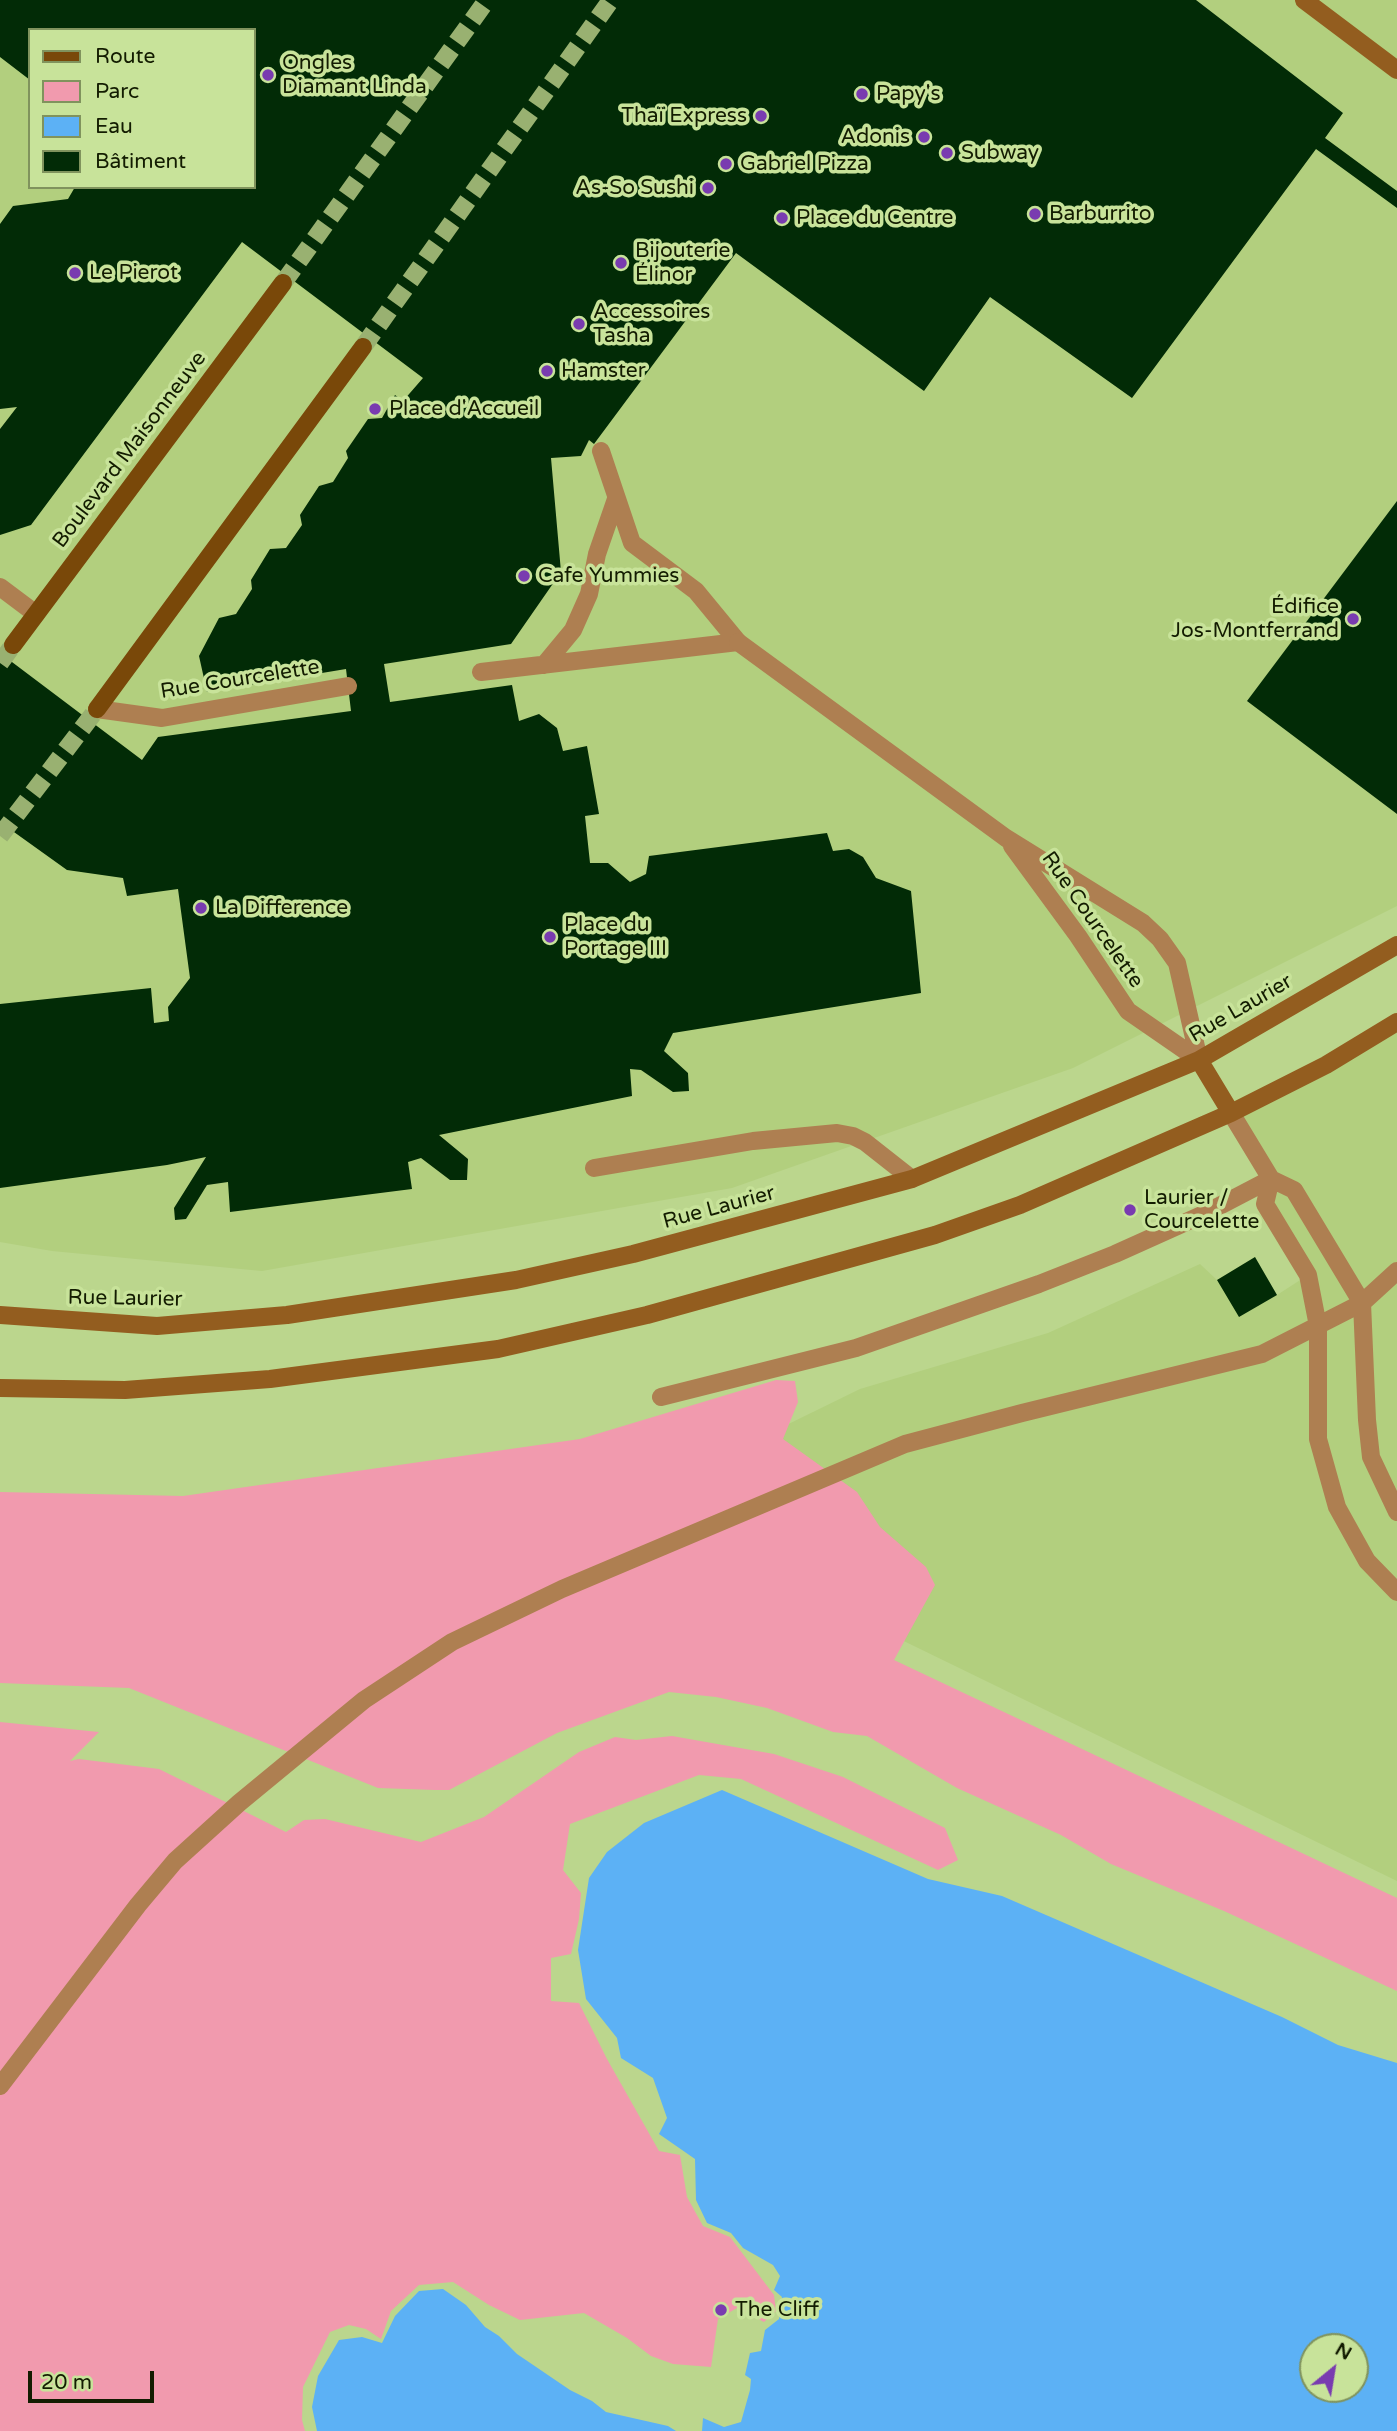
<!DOCTYPE html>
<html>
<head>
<meta charset="utf-8">
<style>
  body { margin:0 }
  #map { position:relative; width:1397px; height:2431px; overflow:hidden; background:#bbd68d; font-family:"Varela Round",sans-serif }
  canvas { display:block }
  .legend { position:absolute; left:28px; top:28px; width:228px; height:161px; box-sizing:border-box; background:#c8e39a; border:2px solid #80935d; margin:0; padding:9px 12px; list-style:none; font-size:21px; color:#131c01 }
  .legend li { display:flex; align-items:center; gap:14px; height:35px }
  .legend b { width:35px; border:2px solid #80935d }
  .north { position:absolute; left:1299px; top:2333px; width:70px; height:70px; box-sizing:border-box; background:#c8e39a; border:2px solid #80935d; border-radius:50%; rotate:30deg; font-size:19px; font-weight:700; line-height:28px; text-align:center; color:#131c01 }
  .north::after { content:''; display:block; margin:auto; width:24px; height:32px; background:#793bb0; clip-path:polygon(50% 0,100% 100%,50% 72%,0 100%) }
  .scale { position:absolute; left:28px; top:2371px; width:126px; height:32px; box-sizing:border-box; border:4px solid #131c01; border-top:0; padding-left:9px; font-size:21px; line-height:24px; white-space:nowrap; color:#131c01; -webkit-text-stroke:5px #c8e39a; paint-order:stroke }
</style>
</head>
<body>
<div id="map">
<canvas width="1397" height="2431"></canvas>
<ul class="legend">
<li><b style="height:9px;background:#794809"></b>Route</li>
<li><b style="height:19px;background:#f19aae"></b>Parc</li>
<li><b style="height:19px;background:#5cb1f5"></b>Eau</li>
<li><b style="height:19px;background:#022b06"></b>Bâtiment</li>
</ul>
<div class="north">N</div>
<div class="scale">20 m</div>
</div>
<script>
const context = document.querySelector('canvas').getContext('2d');
context.lineJoin = 'round';
function fillPath(path, color) { context.fillStyle = color; context.fill(path, 'evenodd'); }
const toPath = rows => new Path2D(rows.map(r => 'M' + r).join(''));
function trace(path, color, width, dash) { context.strokeStyle = color; context.lineWidth = width; context.lineCap = dash ? 'butt' : 'round'; context.setLineDash(dash || []); context.stroke(path); }
function drawText(font, color, halo, rows, align = 'center') {
  context.font = font + ' "Varela Round",sans-serif'; context.lineWidth = 7; context.setLineDash([]); context.textBaseline = 'middle'; context.strokeStyle = halo; context.fillStyle = color; for (const [text, x, y, turn = 0] of rows) {
    context.save(); context.translate(x, y); context.rotate((+turn || 0) * Math.PI / 180); context.textAlign = isNaN(turn) ? turn : align; if (halo) context.strokeText(text, 0, 0); context.fillText(text, 0, 0); context.restore();
  }
}
fillPath(toPath([
  [0,0,1397,0,1397,906,1073,1068,732,1188,262,1271,52,1251,0,1242],
  [30,30,254,30,254,187,30,187],
  [1397,1022,1397,1881,877,1628,766,1435,860,1389,1048,1333,1200,1264,1217,1280,1255,1257,1277,1295,1308,1275,1265,1204,1271,1179,1231,1113]
]), '#b2cf7e');
fillPath(toPath([
  [776,1380,795,1381,798,1402,783,1439,857,1492,880,1527,926,1567,935,1585,894,1660,1397,1898,1397,1991,1224,1911,1111,1864,1061,1835,957,1788,867,1736,833,1732,767,1708,716,1697,669,1692,557,1733,449,1790,435,1790,378,1788,129,1688,0,1683,0,1492,183,1496,580,1439],
  [0,1722,99,1732,70,1761,79,1759,159,1769,286,1832,304,1820,325,1819,421,1842,484,1817,579,1752,615,1737,636,1740,672,1736,774,1754,843,1777,945,1828,958,1860,938,1870,741,1779,699,1775,570,1824,563,1870,581,1893,579,1919,571,1954,551,1958,551,2001,579,2003,607,2059,659,2151,680,2155,687,2197,703,2226,730,2237,774,2295,776,2311,764,2322,737,2308,718,2319,711,2367,673,2364,651,2356,627,2338,584,2313,520,2320,489,2305,453,2282,419,2285,391,2311,381,2339,366,2329,349,2325,330,2332,303,2387,302,2420,305,2431,0,2431]
]), '#f19aae');
fillPath(toPath([
  [722,1790,928,1879,1002,1896,1282,2017,1338,2045,1397,2063,1397,2431,702,2431,703,2418,724,2427,741,2422,750,2390,751,2379,745,2375,750,2353,761,2351,765,2330,779,2319,782,2297,774,2290,780,2276,773,2265,743,2248,731,2233,707,2223,696,2200,695,2159,659,2134,667,2118,653,2078,621,2058,617,2038,586,1999,578,1950,589,1878,607,1852,644,1823],
  [1313,2347,1355,2347,1355,2389,1313,2389],
  [443,2289,466,2305,485,2327,499,2336,517,2354,570,2390,592,2401,606,2412,668,2426,676,2431,317,2431,312,2407,318,2376,339,2340,362,2337,382,2343,395,2316,419,2291]
]), '#5cb1f5');
fillPath(toPath([
  [0,0,1196,0,1343,113,1325,138,1397,191,1397,208,1316,149,1132,398,990,297,924,391,736,253,594,444,589,440,581,456,551,458,561,572,511,644,384,664,390,702,512,685,519,721,539,714,557,728,563,751,587,746,599,814,585,816,590,863,608,863,630,882,646,874,649,856,827,833,833,851,849,849,863,857,876,878,911,891,921,993,673,1033,664,1051,688,1073,689,1091,673,1092,641,1070,630,1069,632,1096,439,1135,468,1159,467,1180,450,1180,421,1158,408,1162,412,1189,230,1212,228,1182,207,1185,186,1219,175,1220,174,1208,206,1157,167,1165,0,1188,0,1004,151,988,154,1023,169,1021,168,1007,190,978,178,889,127,896,123,878,67,870,0,822,0,653,142,760,158,737,351,711,346,669,207,692,199,656,219,618,236,614,252,589,251,580,270,549,286,548,302,525,300,515,319,486,333,482,348,458,346,451,368,419,382,418,395,395,403,401,423,378,242,242,31,525,0,535,0,429,17,407,0,409,0,224,13,206,68,199,75,187,254,187,254,30,30,30,30,80,0,57],
  [1397,501,1397,814,1247,701],
  [1255,1257,1277,1295,1239,1317,1217,1280]
]), '#022b06');
trace(toPath([
  [283,283,487,0],
  [363,347,611,0],
  [0,663,13,645],
  [0,836,97,709]
]), '#99b171', 18, [18, 9]);
trace(toPath([
  [601,451,632,543,696,591,738,642],
  [0,587,36,614],
  [544,665,573,630,589,594,597,554,616,499],
  [481,672,738,642],
  [97,709,162,718,348,686],
  [1231,1113,1271,1179,1294,1190,1362,1303,1367,1420,1371,1457,1397,1512],
  [594,1168,753,1141,837,1133,853,1136,865,1142,912,1179],
  [1271,1179,1265,1204,1308,1275,1318,1326,1318,1439,1337,1507,1367,1561,1397,1592],
  [661,1397,856,1348,1039,1284,1115,1254,1204,1214,1271,1179],
  [0,2086,138,1905,175,1861,239,1803,364,1700,452,1642,562,1589,905,1444,1022,1413,1262,1354,1362,1303,1397,1271]
]), '#ae7f51', 18);
trace(toPath([
  [738,642,1006,838,1143,923,1160,939,1177,963,1199,1060],
  [1012,846,1078,936,1128,1011,1199,1060]
]), '#ae7f51', 18);
trace(toPath([
  [1304,0,1397,70],
  [1199,1060,1231,1113],
  [0,1315,157,1326,287,1315,516,1280,633,1254,912,1179,1199,1060,1397,945],
  [0,1388,125,1390,270,1379,498,1349,647,1315,935,1235,1020,1205,1231,1113,1326,1065,1397,1022]
]), '#935d1f', 18);
trace(toPath([
  [13,645,283,283],
  [97,709,363,347]
]), '#794809', 18);
for (const [x, y, r, color] of [
  [268,75,7,"#793bb0"],
  [862,94,7,"#793bb0"],
  [761,116,7,"#793bb0"],
  [924,137,7,"#793bb0"],
  [947,153,7,"#793bb0"],
  [726,164,7,"#793bb0"],
  [708,188,7,"#793bb0"],
  [1035,214,7,"#793bb0"],
  [782,218,7,"#793bb0"],
  [621,263,7,"#793bb0"],
  [75,273,7,"#793bb0"],
  [579,324,7,"#793bb0"],
  [547,371,7,"#793bb0"],
  [375,409,7,"#793bb0"],
  [524,576,7,"#793bb0"],
  [1353,619,7,"#793bb0"],
  [201,908,7,"#793bb0"],
  [550,937,7,"#793bb0"],
  [1130,1210,7,"#793bb0"],
  [721,2310,7,"#793bb0"]
]) { const dot = new Path2D(); dot.arc(x, y, r, 0, 2 * Math.PI); context.fillStyle = color; context.fill(dot); trace(dot, '#c8e39a', 2.5); }
drawText('21px', '#131c01', '#c8e39a', [
  ["Ongles",282,63],
  ["Diamant Linda",282,87],
  ["Papy's",876,94],
  ["Thaï Express",747,116,"right"],
  ["Adonis",910,137,"right"],
  ["Subway",961,153],
  ["Gabriel Pizza",740,164],
  ["As-So Sushi",694,188,"right"],
  ["Barburrito",1049,214],
  ["Place du Centre",796,218],
  ["Bijouterie",635,251],
  ["Élinor",635,275],
  ["Le Pierot",89,273],
  ["Accessoires",593,312],
  ["Tasha",593,336],
  ["Hamster",561,371],
  ["Place d'Accueil",389,409],
  ["Cafe Yummies",538,576],
  ["Édifice",1339,607,"right"],
  ["Jos-Montferrand",1339,631,"right"],
  ["La Difference",215,908],
  ["Place du",564,925],
  ["Portage III",564,949],
  ["Laurier /",1144,1198],
  ["Courcelette",1144,1222],
  ["The Cliff",735,2310]
], 'left');
drawText('21px', '#131c01', '#c8e39a', [
  ["Boulevard Maisonneuve",130,450,-53],
  ["Rue Courcelette",240,680,-9],
  ["Rue Courcelette",1092,920,55],
  ["Rue Laurier",1241,1009,-30],
  ["Rue Laurier",719,1208,-15],
  ["Rue Laurier",125,1299,1]
]);
</script>
</body>
</html>
